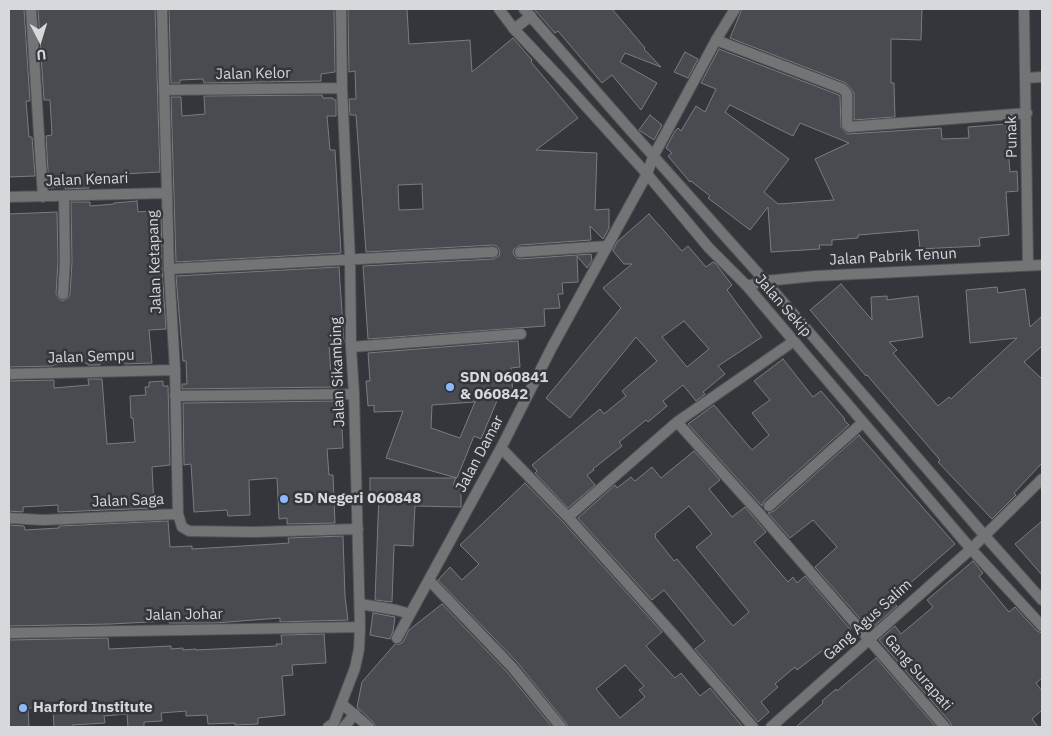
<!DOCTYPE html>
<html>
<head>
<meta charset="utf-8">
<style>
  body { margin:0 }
  #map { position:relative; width:1051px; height:736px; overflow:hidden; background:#34363b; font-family:"IBM Plex Sans",sans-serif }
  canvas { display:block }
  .frame { position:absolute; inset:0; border:10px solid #d6d8db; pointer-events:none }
  .north { position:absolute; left:15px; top:15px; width:50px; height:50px; -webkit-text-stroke:4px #34363b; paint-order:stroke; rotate:175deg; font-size:14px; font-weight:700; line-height:20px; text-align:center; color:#d6d8db }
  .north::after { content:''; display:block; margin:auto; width:18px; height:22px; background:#d6d8db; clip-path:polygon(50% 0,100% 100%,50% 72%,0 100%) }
</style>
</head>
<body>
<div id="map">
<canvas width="1051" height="736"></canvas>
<div class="frame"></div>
<div class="north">U</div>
</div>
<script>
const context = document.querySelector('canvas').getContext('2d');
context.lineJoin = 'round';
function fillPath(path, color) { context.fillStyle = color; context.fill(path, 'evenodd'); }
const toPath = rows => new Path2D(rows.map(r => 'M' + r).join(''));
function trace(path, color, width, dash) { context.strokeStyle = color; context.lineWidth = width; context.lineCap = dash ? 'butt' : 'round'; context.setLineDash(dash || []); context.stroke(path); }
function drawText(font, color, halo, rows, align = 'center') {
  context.font = font + ' "IBM Plex Sans",sans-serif'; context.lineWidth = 5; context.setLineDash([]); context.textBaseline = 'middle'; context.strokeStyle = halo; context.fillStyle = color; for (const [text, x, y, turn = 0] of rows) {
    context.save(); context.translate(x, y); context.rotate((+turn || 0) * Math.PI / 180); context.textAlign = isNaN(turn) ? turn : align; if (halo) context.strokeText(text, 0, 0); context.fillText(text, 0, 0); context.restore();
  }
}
const building = toPath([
  [9,9,24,9,30,101,26,101,29,137,32,137,35,176,9,177,9,9],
  [38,9,155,9,160,172,124,174,124,178,88,180,89,188,65,189,65,187,49,188,46,136,52,135,50,100,44,100,38,9],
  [169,9,334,9,335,72,321,74,321,81,204,83,203,79,180,80,180,83,171,83,169,9],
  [348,9,407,9,409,44,470,40,472,72,513,38,532,60,531,62,578,118,536,150,597,153,595,210,609,209,609,228,603,239,590,226,591,240,520,245,514,249,513,252,514,255,517,258,520,259,591,254,592,261,587,268,577,256,578,282,562,283,563,294,558,294,560,308,544,309,545,326,368,339,363,266,493,259,499,256,500,251,497,246,493,245,366,252,356,115,350,115,349,99,356,99,355,71,349,72,348,9],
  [422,184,423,209,399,210,398,185,422,184],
  [534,9,612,9,645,48,644,49,661,67,625,53,620,62,657,83,641,110,612,75,602,83,558,31,555,33,534,9],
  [742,9,922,9,921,40,891,39,891,83,894,83,895,117,854,120,854,93,852,90,846,83,730,38,742,9],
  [719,49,839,95,840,96,841,127,847,134,941,128,942,139,969,138,968,127,1006,124,1010,172,1017,171,1018,191,1006,192,1009,235,979,238,980,246,920,249,918,230,858,235,858,238,832,240,832,245,819,245,820,249,771,252,768,207,750,230,708,198,710,196,691,181,690,182,668,156,672,153,666,148,675,131,678,128,681,131,696,106,705,112,716,89,701,83,719,49],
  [730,105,793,136,800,123,849,143,815,159,834,200,778,204,764,192,789,159,725,112,730,105],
  [685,52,698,59,688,78,674,72,685,52],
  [322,95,323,98,333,98,334,100,336,100,336,116,327,116,330,150,335,150,341,253,176,262,171,97,181,97,182,116,205,114,204,96,322,95],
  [650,115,662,125,654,140,639,130,650,115],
  [137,201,138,212,161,210,162,269,166,329,149,330,152,363,125,364,124,361,100,363,100,365,88,365,87,363,53,365,53,366,9,367,9,214,57,212,58,262,56,294,59,299,63,301,68,298,70,294,72,262,71,202,90,202,90,206,114,204,114,203,137,201],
  [649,214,682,251,688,246,706,267,713,262,716,264,732,285,727,290,762,337,718,366,725,374,703,392,705,394,696,401,683,385,663,401,667,406,648,422,646,420,619,442,622,446,593,469,594,470,587,475,595,485,568,508,535,473,537,471,532,465,600,409,604,414,626,396,622,391,657,361,636,337,570,418,546,398,621,308,603,288,632,264,624,264,613,251,617,242,649,214],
  [684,321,709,349,687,367,662,337,684,321],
  [339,267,344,343,329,344,331,376,336,376,337,387,182,389,182,384,187,384,186,361,183,361,176,276,339,267],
  [841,284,872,320,871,297,887,296,887,300,918,296,923,337,889,342,897,350,893,353,938,406,949,397,951,399,1017,338,970,343,966,290,997,287,998,293,1025,289,1030,327,1042,316,1042,346,1024,362,1042,379,1042,463,1014,493,1016,495,992,519,938,462,940,460,867,375,866,376,810,310,841,284],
  [518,341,520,367,511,368,513,395,499,396,481,439,474,436,457,478,386,458,403,411,374,412,374,405,368,406,366,381,370,381,368,353,518,341],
  [475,402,460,438,431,428,432,405,475,402],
  [783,359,813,397,821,391,845,419,844,420,849,425,764,501,762,506,688,424,714,405,752,450,769,435,752,413,770,400,754,381,783,359],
  [88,379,102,379,107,444,135,442,133,418,131,418,130,396,146,395,145,387,149,387,149,382,163,381,163,386,168,386,170,465,152,467,154,508,58,512,58,505,23,507,23,512,9,511,9,381,54,380,54,388,89,385,88,379],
  [338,401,338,411,341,411,343,448,327,449,329,475,333,475,335,523,287,524,287,518,279,519,277,478,249,480,250,515,228,516,227,510,194,512,191,464,184,465,183,403,338,401],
  [859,435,955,544,891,600,897,606,870,630,815,567,837,547,813,520,790,538,768,513,774,511,859,435],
  [694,451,720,480,709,489,732,517,745,507,766,532,754,542,788,582,793,577,797,583,805,576,851,630,824,652,823,650,797,670,795,667,775,684,778,687,761,702,769,712,758,722,695,649,705,641,664,590,652,600,578,518,615,485,617,488,631,477,635,481,652,467,661,478,694,451],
  [689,506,712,534,696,547,749,612,733,626,677,559,674,561,655,537,656,536,655,534,689,506],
  [370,478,456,478,453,485,461,485,461,507,415,506,413,546,394,545,392,602,375,600,379,494,370,494,370,478],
  [525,483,563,522,662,632,646,646,675,678,681,673,700,696,710,688,743,727,568,727,566,723,517,662,438,580,450,567,462,580,479,564,460,545,525,483],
  [625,665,644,686,639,690,645,697,620,718,596,689,625,665],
  [168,521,170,547,192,546,192,549,275,544,289,543,288,538,343,536,345,597,348,620,280,622,280,618,215,623,169,623,169,621,111,624,9,626,9,525,24,526,25,530,59,528,59,526,168,521],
  [1042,521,1042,575,1015,544,1042,521],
  [973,561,983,573,979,576,1009,612,1015,607,1037,631,1042,633,1042,678,1036,683,1042,691,1042,710,1032,719,1038,727,952,727,950,722,879,640,895,626,901,634,933,607,927,600,973,561],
  [442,604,507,672,552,727,376,727,373,722,357,707,362,682,395,644,400,644,403,642,409,630,442,604],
  [373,613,395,617,393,631,390,639,370,635,373,613],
  [324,634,326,663,292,665,293,675,282,676,285,715,258,718,258,724,235,725,235,723,208,724,207,715,186,716,186,711,161,713,162,721,144,722,144,727,128,727,127,714,104,716,105,723,72,725,73,727,54,727,53,707,28,708,29,727,9,727,9,640,108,638,109,649,171,646,171,649,183,648,183,650,196,649,196,650,277,646,276,644,282,644,281,635,324,634],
  [876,658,936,727,796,727,823,703,822,701,836,689,837,691,876,658]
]);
fillPath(building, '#484b50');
trace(building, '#797c81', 1);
const minor = toPath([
  [31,9,43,197],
  [162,9,169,269,175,370,178,514],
  [1024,9,1028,265],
  [514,29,531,16],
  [716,40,843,89,847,94,847,125,849,127,1027,113],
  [1026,78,1042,77],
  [164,90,342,88],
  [9,197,167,193],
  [520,252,608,246],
  [169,269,493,252],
  [63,294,65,262,64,197],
  [351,347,521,334],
  [9,374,175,370],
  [175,396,354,394],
  [677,422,759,513,945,727],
  [501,448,568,517,673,634,753,727],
  [769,506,862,423],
  [568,517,677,422,794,341],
  [9,518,43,520,178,514,182,527,189,531,253,532,358,529],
  [429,580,512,667,561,727],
  [360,604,396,610,410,614],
  [9,633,360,627],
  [397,638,501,448,552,347,647,174,653,157,716,40,735,9],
  [342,704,369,727],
  [328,727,334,723,335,720,355,668,359,649,360,627,354,394,351,347,350,260,342,88,341,9],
  [344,727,355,714],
  [771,727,971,549,1042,479]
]);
const tertiary = toPath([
  [499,9,514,29,563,81,647,174,709,248,747,286,971,549,1042,626],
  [524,9,631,131,765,281,985,536,1042,600],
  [747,286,765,281,815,276,1042,265]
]);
trace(minor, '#515358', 12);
trace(tertiary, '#515358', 12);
trace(minor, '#737476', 10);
trace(tertiary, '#737476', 10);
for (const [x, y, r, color] of [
  [450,387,5,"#8db9fc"],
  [284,499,5,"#8db9fc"],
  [23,708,5,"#8db9fc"]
]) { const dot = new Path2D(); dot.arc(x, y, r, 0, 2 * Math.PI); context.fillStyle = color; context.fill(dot); trace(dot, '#34363b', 2); }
drawText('15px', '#d6d8db', '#34363b', [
  ["Jalan Kelor",253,74,-1],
  ["Punak",1012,137,-91],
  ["Jalan Kenari",87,180,-2],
  ["Jalan Pabrik Tenun",893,257,-3],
  ["Jalan Ketapang",155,262,-92],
  ["Jalan Sekip",783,306,49],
  ["Jalan Sempu",91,357,-2],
  ["Jalan Sikambing",338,372,-92],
  ["Jalan Damar",480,454,-62],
  ["Jalan Saga",128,501,-2],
  ["Jalan Johar",184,615,-1],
  ["Gang Agus Salim",868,620,-42],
  ["Gang Surapati",918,673,49]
]);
drawText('bold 15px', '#d6d8db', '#34363b', [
  ["SDN 060841",460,378],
  ["& 060842",460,395],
  ["SD Negeri 060848",294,499],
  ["Harford Institute",33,708]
], 'left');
</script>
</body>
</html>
